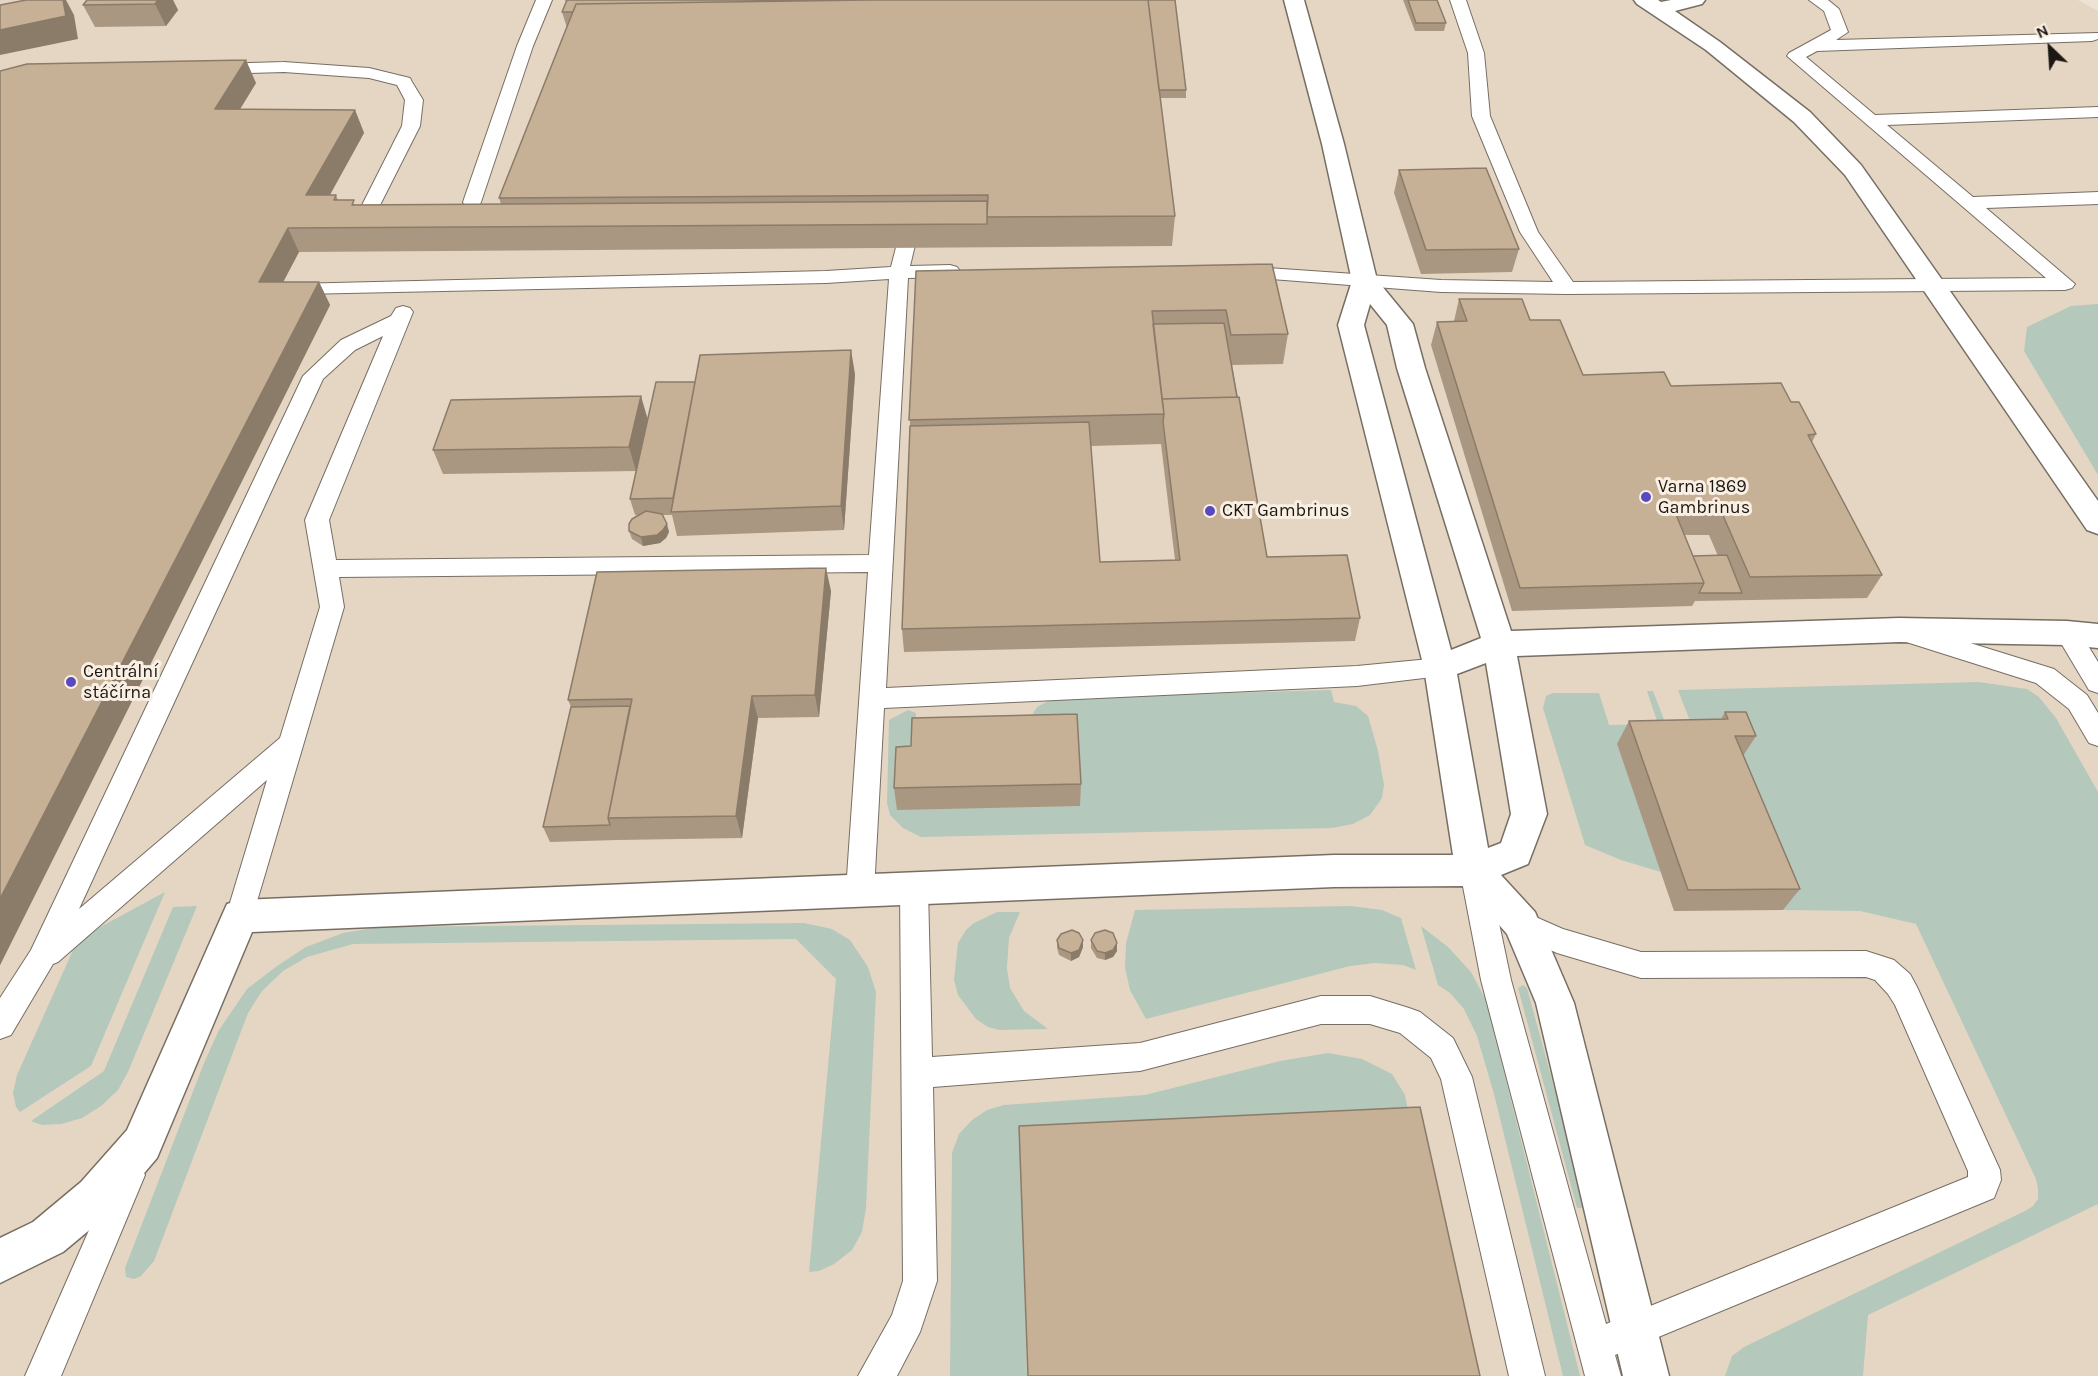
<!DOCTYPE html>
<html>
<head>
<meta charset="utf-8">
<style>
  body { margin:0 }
  #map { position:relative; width:2098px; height:1376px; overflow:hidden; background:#ece2d6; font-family:Karla,sans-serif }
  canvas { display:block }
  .north { position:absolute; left:2020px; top:18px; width:60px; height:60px; -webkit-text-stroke:4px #faefe3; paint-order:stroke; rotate:335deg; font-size:16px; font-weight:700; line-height:24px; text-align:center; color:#1b1713 }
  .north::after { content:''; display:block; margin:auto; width:21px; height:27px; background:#1b1713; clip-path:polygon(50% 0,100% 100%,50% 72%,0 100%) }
</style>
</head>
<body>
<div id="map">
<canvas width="2098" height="1376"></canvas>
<div class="north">N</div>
</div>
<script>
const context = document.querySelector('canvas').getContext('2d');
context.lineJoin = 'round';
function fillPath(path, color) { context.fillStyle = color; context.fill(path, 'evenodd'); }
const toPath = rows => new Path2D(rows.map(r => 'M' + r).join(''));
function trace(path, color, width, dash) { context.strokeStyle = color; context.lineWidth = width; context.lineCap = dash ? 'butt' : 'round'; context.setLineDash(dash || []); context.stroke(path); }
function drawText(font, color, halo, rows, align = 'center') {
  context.font = font + ' Karla,sans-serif'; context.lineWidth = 6; context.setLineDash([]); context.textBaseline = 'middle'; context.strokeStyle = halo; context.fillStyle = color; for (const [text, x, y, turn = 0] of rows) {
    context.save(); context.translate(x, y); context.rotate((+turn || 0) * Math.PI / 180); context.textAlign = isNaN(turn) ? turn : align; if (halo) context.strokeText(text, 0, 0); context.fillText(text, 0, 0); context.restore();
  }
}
fillPath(toPath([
  [0,0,2078,0,2098,11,2098,1376,0,1376]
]), '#e5d6c4');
fillPath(toPath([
  [2098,304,2098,475,2024,351,2027,327,2071,306],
  [1979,682,2027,689,2039,697,2056,718,2098,792,2098,1204,1868,1315,1863,1376,1725,1376,1732,1356,1744,1347,2025,1211,2033,1206,2038,1199,2038,1189,2036,1179,1916,924,1860,911,1783,910,1698,742,1678,690],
  [1331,690,1334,702,1356,706,1368,716,1378,751,1384,785,1382,798,1370,815,1353,824,1332,828,921,837,903,828,890,815,887,803,889,720,908,710,916,713,915,740,1029,720,1037,707,1050,700,1060,698],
  [1647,691,1653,691,1673,743,1617,744,1661,872,1621,860,1585,845,1543,708,1546,696,1553,693,1599,693,1609,725,1658,724],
  [165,892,91,1066,20,1112,16,1107,13,1093,17,1075,78,939],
  [197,906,128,1072,118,1090,101,1106,82,1118,61,1124,42,1125,31,1121,104,1071,173,907],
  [1351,906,1382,910,1401,918,1416,970,1403,965,1375,963,1350,966,1146,1019,1130,990,1125,968,1126,943,1135,910],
  [997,912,1020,912,1009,938,1007,968,1010,988,1024,1011,1048,1029,999,1030,988,1027,976,1019,958,995,954,980,958,943,966,930,974,923],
  [804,923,832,929,850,940,868,967,876,992,866,1208,862,1232,852,1250,834,1264,819,1271,809,1272,836,979,796,939,353,944,307,957,283,971,262,991,248,1013,154,1261,141,1276,134,1279,126,1277,125,1268,204,1063,219,1030,247,989,277,966,306,947,343,933,379,927],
  [1421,926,1448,947,1471,972,1486,1000,1580,1376,1563,1376,1494,1094,1477,1036,1464,1009,1450,993,1438,985],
  [1523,985,1527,988,1587,1208,1577,1208,1518,988],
  [1328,1053,1362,1059,1392,1074,1405,1095,1411,1125,1020,1144,1027,1376,950,1376,952,1153,959,1134,972,1120,987,1110,1004,1105,1145,1095,1280,1061]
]), '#b5c8bc');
const service = toPath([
  [536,0,552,0,533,46,481,202,479,206,472,208,465,206,463,202,517,46,536,0],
  [1450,0,1466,0,1484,53,1490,116,1538,232,1573,282,2046,278,1787,56,1789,53,1831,30,1824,11,1809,0,1828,0,1839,9,1848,32,1836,40,2098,33,2098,39,2092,41,1817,51,1806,57,1875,115,2098,107,2098,117,1887,125,1973,197,2098,192,2098,204,1986,208,2075,284,2072,288,2065,290,1567,294,1441,292,1232,276,1229,272,1232,268,1239,266,1441,280,1553,282,1520,232,1472,116,1468,53,1450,0],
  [284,62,369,68,410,78,412,82,423,100,420,126,375,215,368,217,361,215,359,211,402,126,405,100,397,85,369,78,284,72,215,74,207,69,215,64,284,62],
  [913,210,920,212,922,216,910,266,950,265,957,267,960,271,957,275,950,277,908,278,886,688,1357,666,1440,658,1449,661,1453,668,1449,675,1357,686,884,708,874,891,870,900,860,903,850,900,846,891,868,572,339,577,344,607,250,925,240,929,230,925,226,916,267,780,58,962,53,964,11,1035,0,1039,0,998,31,950,303,376,341,340,391,316,396,308,403,306,410,308,413,312,329,520,336,560,869,555,889,279,826,283,300,294,293,292,290,288,293,284,826,271,891,267,904,216,906,212,913,210],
  [383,336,305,520,320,607,280,738,79,909,323,379,355,350,383,336],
  [1909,624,2054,669,2087,695,2098,713,2098,746,2089,743,2069,709,2036,683,1900,640,1897,633,1900,626,1909,624],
  [2067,624,2076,626,2098,662,2098,693,2089,690,2055,633,2058,626,2067,624],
  [1474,859,1484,862,1488,871,1511,980,1606,1324,1963,1179,1968,1177,1968,1171,1895,1005,1888,994,1875,980,1866,977,1641,978,1557,953,1512,933,1508,924,1512,915,1522,911,1563,929,1641,952,1866,951,1894,960,1910,974,1917,987,2000,1170,2001,1180,1994,1198,1615,1355,1621,1376,1585,1376,1481,980,1460,871,1464,862,1474,859],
  [914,877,924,880,928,889,932,1057,1140,1043,1321,996,1370,996,1409,1008,1420,1012,1453,1038,1472,1077,1545,1376,1509,1376,1441,1079,1431,1058,1400,1033,1370,1024,1321,1024,1140,1071,933,1087,937,1281,920,1332,897,1376,858,1376,892,1315,903,1281,900,889,904,880,914,877],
  [129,1159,140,1164,145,1175,61,1376,25,1376,118,1164,129,1159]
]);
const minor = toPath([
  [1284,0,1304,0,1344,144,1377,280,1413,324,1425,368,1511,631,1899,618,2067,621,2098,624,2098,648,2067,645,1899,642,1517,656,1547,814,1528,864,1501,875,1535,912,1574,1003,1669,1376,1623,1376,1536,1003,1507,934,1465,886,1334,887,252,932,157,1158,111,1212,63,1252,0,1283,0,1238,33,1222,81,1182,127,1130,227,904,240,900,1334,855,1453,855,1424,668,1338,325,1352,281,1322,144,1284,0],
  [1370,304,1387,325,1397,368,1481,638,1451,650,1364,325,1370,304],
  [1486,663,1511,814,1501,843,1488,848,1457,674,1486,663],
  [1634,0,1658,0,1661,2,1671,0,1705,0,1702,4,1675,11,1720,42,1810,112,1861,165,2098,501,2098,534,2087,530,1845,175,1794,122,1706,50,1637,4,1634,0]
]);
trace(service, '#776e63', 2);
trace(minor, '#776e63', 3);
fillPath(service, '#fff');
fillPath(minor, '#fff');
fillPath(toPath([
  [87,0,173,0,178,10,166,26,95,27,83,5],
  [565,0,1175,0,1186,90,1186,98,1160,98,1175,216,1172,246,299,252,283,282,319,282,330,305,0,965,0,71,256,83,240,109,355,110,364,133,330,195,336,195,338,200,357,205,501,204,499,198,567,28,562,12,566,2],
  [1403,0,1437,0,1446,23,1444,31,1415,31],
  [1399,170,1519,249,1512,272,1421,274,1394,193],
  [1272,264,1288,334,1283,364,1232,365,1267,557,1360,618,1355,641,904,652,902,629,916,271],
  [1161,444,1175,560,1100,562,1091,446],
  [1459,299,1530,320,1583,375,1671,386,1791,402,1816,434,1812,442,1882,575,1867,598,1695,601,1692,606,1512,611,1431,345,1437,322,1454,321],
  [1684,535,1709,535,1718,556,1693,556],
  [855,374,844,530,677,536,672,515,662,515,669,532,666,538,660,543,643,546,632,539,629,531,640,515,635,515,630,499,636,471,443,474,433,450,647,419,695,382],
  [831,591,819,717,758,718,742,838,617,840,550,842,543,827,571,707,568,700],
  [1725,712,1756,736,1743,756,1800,889,1783,910,1674,911,1617,744,1629,721,1721,719],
  [1081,784,1080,806,897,810,894,788],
  [1057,940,1083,947,1079,957,1071,961,1059,955,1057,948],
  [1091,940,1117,951,1113,957,1105,960,1097,958,1091,948]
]), '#aa9781');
fillPath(toPath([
  [63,0,66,0,74,15,78,39,0,55,0,30],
  [158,0,173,0,178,10,166,26,155,4],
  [246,60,256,83,226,132,215,109],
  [355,110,364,133,317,218,306,195],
  [288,228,299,252,271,305,259,282],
  [319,282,330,305,0,965,0,899],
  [851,350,855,374,844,530,841,506],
  [641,396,648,420,636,471,629,447],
  [667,524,669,532,666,538,660,543,643,546,641,537],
  [826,568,831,591,819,717,815,695],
  [752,696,758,718,742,838,736,816],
  [1083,940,1083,947,1079,957,1071,961,1071,953],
  [1117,943,1117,951,1113,957,1105,960,1105,953]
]), '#8b7b69');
const building = toPath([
  [26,0,63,0,66,16,0,30,0,5,26,0],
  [87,0,158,0,155,4,83,5,87,0],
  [567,0,868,0,576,4,573,12,562,12,567,0],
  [868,0,1148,0,1175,216,987,217,988,195,499,198,576,4,868,0],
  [1148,0,1175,0,1186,90,1159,90,1148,0],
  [1408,0,1437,0,1446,23,1416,23,1408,0],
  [246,60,215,109,355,110,306,195,336,195,334,200,354,200,352,205,987,201,987,224,288,228,259,282,319,282,0,899,0,71,27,64,246,60],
  [1486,168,1519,249,1426,250,1399,170,1486,168],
  [1272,264,1288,334,1231,335,1226,310,1152,311,1164,414,909,420,916,271,1272,264],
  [1459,299,1522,299,1530,320,1560,320,1583,375,1664,372,1671,386,1781,383,1791,402,1799,402,1816,434,1808,435,1882,575,1750,577,1721,511,1675,512,1704,583,1520,588,1437,322,1467,321,1459,299],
  [1224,323,1237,397,1162,399,1153,324,1224,323],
  [851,350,841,506,671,512,700,355,851,350],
  [656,382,695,382,673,498,630,499,656,382],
  [641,396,629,447,433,450,451,400,641,396],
  [1239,397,1267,557,1347,555,1360,618,902,629,910,426,1089,422,1100,562,1180,560,1163,422,1164,414,1162,399,1239,397],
  [646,511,662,514,667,524,663,530,657,535,641,537,629,531,629,524,632,519,646,511],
  [1727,555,1742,593,1699,593,1704,583,1693,556,1727,555],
  [826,568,815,695,752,696,736,816,608,818,632,699,568,700,597,572,826,568],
  [630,706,608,818,610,825,543,827,571,707,630,706],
  [1725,712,1746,712,1756,736,1735,736,1800,889,1688,890,1629,721,1728,719,1725,712],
  [1077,714,1081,784,894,788,896,747,911,746,912,718,1077,714],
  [1072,930,1079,933,1083,940,1079,950,1071,953,1059,948,1057,940,1061,934,1072,930],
  [1105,930,1113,933,1117,943,1113,950,1105,953,1097,951,1091,940,1095,933,1105,930],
  [1420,1107,1480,1376,1028,1376,1019,1126,1420,1107]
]);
fillPath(building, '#c6b096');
trace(building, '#8b7b69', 1.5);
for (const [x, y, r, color] of [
  [1646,497,6,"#5849c1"],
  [1210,511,6,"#5849c1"],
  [71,682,6,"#5849c1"]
]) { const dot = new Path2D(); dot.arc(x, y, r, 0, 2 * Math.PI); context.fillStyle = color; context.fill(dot); trace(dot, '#faefe3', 2); }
drawText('18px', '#1b1713', '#faefe3', [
  ["Varna 1869",1658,487],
  ["Gambrinus",1658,508],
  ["CKT Gambrinus",1222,511],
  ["Centrální",83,672],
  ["stáčírna",83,693]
], 'left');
</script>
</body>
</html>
